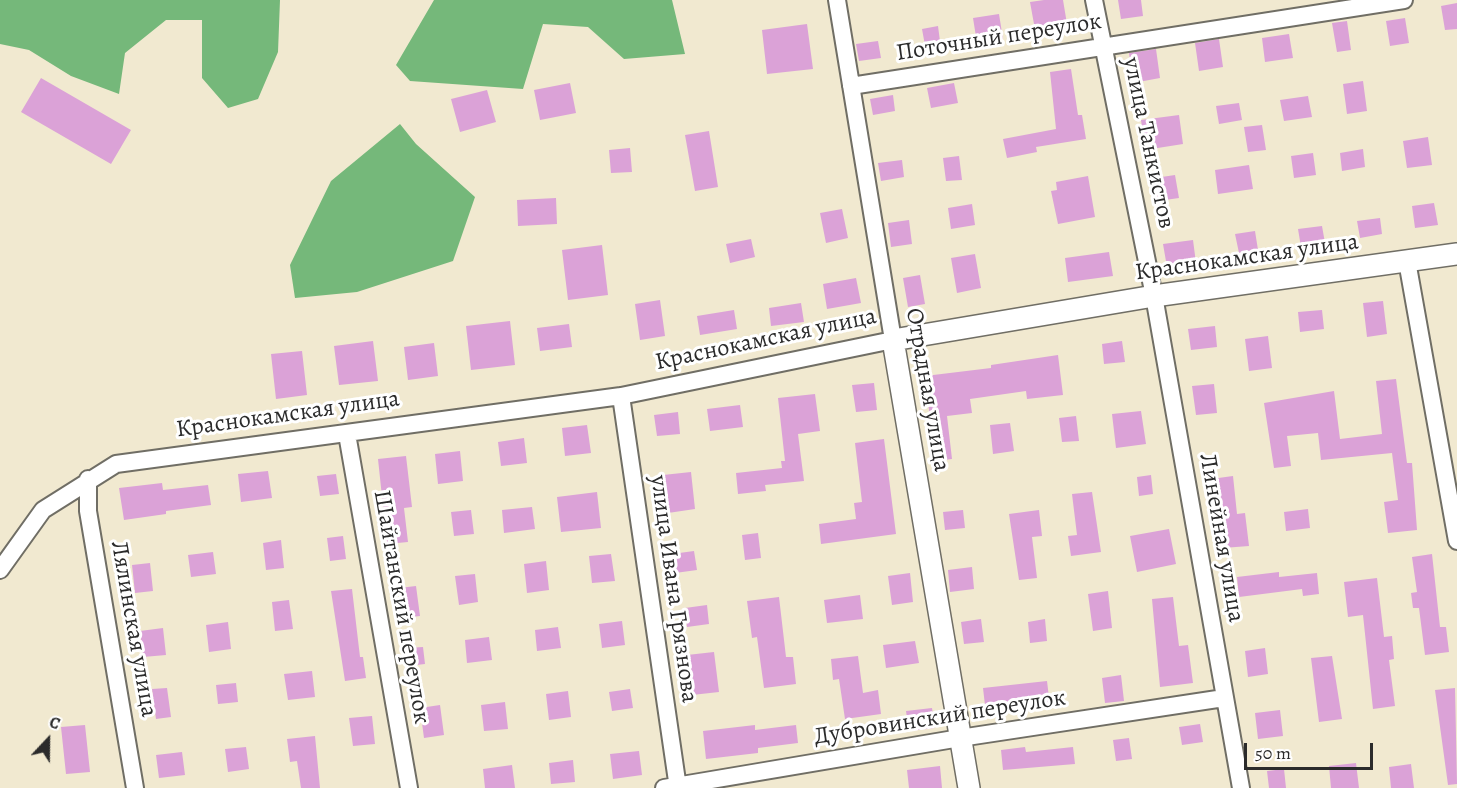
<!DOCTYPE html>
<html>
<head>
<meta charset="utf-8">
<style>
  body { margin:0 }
  #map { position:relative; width:1457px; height:788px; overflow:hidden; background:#f1e9d0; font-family:Alegreya,serif }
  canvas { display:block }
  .north { position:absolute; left:18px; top:710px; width:60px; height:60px; -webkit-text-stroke:4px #fff; paint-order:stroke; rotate:22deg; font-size:16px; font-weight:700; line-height:24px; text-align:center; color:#2b2b2b }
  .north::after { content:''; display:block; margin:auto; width:21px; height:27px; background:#2b2b2b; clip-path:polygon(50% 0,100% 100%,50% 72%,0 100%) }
  .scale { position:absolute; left:1244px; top:743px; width:129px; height:27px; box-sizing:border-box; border:3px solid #2b2b2b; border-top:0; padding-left:8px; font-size:18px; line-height:21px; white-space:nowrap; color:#2b2b2b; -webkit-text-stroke:4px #fff; paint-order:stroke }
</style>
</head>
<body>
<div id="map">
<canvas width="1457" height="788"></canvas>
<div class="north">С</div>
<div class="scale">50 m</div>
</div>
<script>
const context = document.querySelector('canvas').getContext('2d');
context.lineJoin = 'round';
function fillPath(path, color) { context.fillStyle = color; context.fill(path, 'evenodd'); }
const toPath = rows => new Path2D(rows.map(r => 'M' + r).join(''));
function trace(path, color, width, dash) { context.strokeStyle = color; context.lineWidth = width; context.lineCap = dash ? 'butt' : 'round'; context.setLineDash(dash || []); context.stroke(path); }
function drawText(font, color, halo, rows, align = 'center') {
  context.font = font + ' Alegreya,serif'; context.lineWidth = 6; context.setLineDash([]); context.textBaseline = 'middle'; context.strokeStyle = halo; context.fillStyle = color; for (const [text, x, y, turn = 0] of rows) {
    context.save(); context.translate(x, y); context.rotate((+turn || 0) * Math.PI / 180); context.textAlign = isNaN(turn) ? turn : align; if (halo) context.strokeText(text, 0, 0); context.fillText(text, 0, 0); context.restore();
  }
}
fillPath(toPath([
  [0,0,280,0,278,52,258,99,228,108,202,78,202,20,166,20,125,53,119,94,71,76,29,50,0,44],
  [434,0,672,0,685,54,624,59,588,27,543,24,523,89,410,81,396,65],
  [400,124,416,144,475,197,453,261,357,292,295,298,290,265,331,181]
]), '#75b87a');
fillPath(toPath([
  [1044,0,1063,0,1068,30,1036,35,1030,2],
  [1118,0,1141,0,1143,16,1121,19],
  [1457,3,1457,29,1445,30,1441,6],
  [999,14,1003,39,977,43,973,18],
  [1405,18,1409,43,1390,46,1386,21],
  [1347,21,1351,50,1337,52,1332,23],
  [807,24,813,69,767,74,762,30],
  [938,26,941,49,926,51,922,29],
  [1289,34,1293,58,1265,62,1262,38],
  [1219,39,1223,67,1199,71,1195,43],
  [878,41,881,58,859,61,856,44],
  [1156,49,1160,78,1133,83,1129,53],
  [1071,69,1078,115,1082,115,1086,139,1036,147,1037,152,1007,158,1003,139,1056,129,1050,72],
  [41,78,131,130,111,164,21,112],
  [1363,81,1367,111,1347,114,1343,84],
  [570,83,576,113,540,120,534,90],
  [954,83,958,103,931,108,927,88],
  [487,90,496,122,460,132,451,99],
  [893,95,895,111,873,115,870,99],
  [1308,96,1312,117,1284,121,1280,100],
  [1239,103,1242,120,1219,124,1216,106],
  [1179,115,1183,144,1145,150,1141,120],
  [1262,125,1266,150,1248,152,1244,127],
  [709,131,718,187,695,191,685,135],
  [1428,137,1432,165,1407,168,1403,141],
  [630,148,632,172,611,173,609,150],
  [1363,149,1365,167,1342,171,1340,153],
  [1313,153,1316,175,1294,178,1291,156],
  [959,156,962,180,946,181,943,158],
  [902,160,904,177,881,181,878,163],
  [1249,165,1253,189,1218,194,1215,170],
  [1175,175,1179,198,1158,201,1155,178],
  [1088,176,1095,217,1058,224,1051,191,1057,190,1056,182],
  [556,198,557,224,518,226,517,200],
  [1434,203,1438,225,1415,228,1412,206],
  [972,204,975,225,951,229,948,208],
  [842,209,848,238,826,243,820,213],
  [1380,218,1382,234,1360,238,1357,221],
  [909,220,912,244,891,247,888,223],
  [1322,226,1325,243,1301,247,1298,229],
  [1255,231,1258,250,1239,253,1235,234],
  [751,239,755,257,730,263,726,244],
  [1193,240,1196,263,1167,267,1163,244],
  [602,245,608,295,568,300,562,250],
  [1109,252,1113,276,1068,282,1065,258],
  [975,254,981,288,957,293,951,258],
  [920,275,925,304,908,307,903,278],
  [856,278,861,303,827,309,823,284],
  [660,300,665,336,640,340,635,304],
  [1383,301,1387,334,1367,337,1363,303],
  [801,303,804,322,771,326,769,308],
  [734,310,737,329,700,335,697,316],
  [1322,310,1324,329,1300,332,1298,312],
  [510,321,515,365,471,370,466,326],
  [569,324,572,347,540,351,537,328],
  [1215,326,1217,347,1191,350,1188,329],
  [1268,336,1272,368,1249,371,1245,339],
  [373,341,378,381,339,385,334,346],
  [1122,341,1125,362,1104,364,1102,344],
  [434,343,438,376,408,380,404,347],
  [302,351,307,395,276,399,271,354],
  [1058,355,1063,395,1027,399,1026,391,970,399,972,413,947,416,952,459,935,461,925,376,991,368,991,365],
  [1396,379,1407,463,1412,463,1417,530,1388,533,1384,502,1398,500,1392,453,1321,460,1318,433,1287,436,1291,466,1274,468,1264,403,1334,391,1340,439,1382,434,1376,381],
  [874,383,877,410,856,412,852,385],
  [1214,384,1217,413,1196,415,1192,386],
  [815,394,820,431,798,434,804,481,765,485,766,491,738,494,736,473,782,468,781,461,785,461,778,398],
  [740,405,743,427,710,431,707,409],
  [1141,411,1146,444,1116,448,1112,414],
  [678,412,680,434,657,436,654,415],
  [1076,416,1079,441,1062,442,1059,418],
  [1010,423,1014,451,993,454,990,425],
  [587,425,591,453,565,456,562,428],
  [524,438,527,463,501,466,498,442],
  [884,439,896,534,821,544,819,524,856,519,854,503,862,502,855,443],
  [460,451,463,481,438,484,435,454],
  [406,456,412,507,404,508,408,542,387,544,378,459],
  [268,471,272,498,241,502,238,474],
  [691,472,695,509,668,513,663,475],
  [336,474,339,494,320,496,317,476],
  [1151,475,1153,494,1139,496,1137,477],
  [1233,476,1237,514,1245,513,1249,546,1223,548,1211,479],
  [162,483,163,490,208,485,211,505,166,511,166,514,124,520,119,488],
  [597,492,601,528,561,532,557,497],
  [1092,492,1101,552,1071,556,1068,536,1077,535,1072,494],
  [532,507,535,529,504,533,502,510],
  [1308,509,1310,528,1286,531,1284,512],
  [471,510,474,534,454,536,451,512],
  [963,510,965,528,945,530,943,512],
  [1039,510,1042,536,1032,537,1037,578,1019,580,1009,514],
  [1169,529,1176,564,1137,572,1130,536],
  [758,533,761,558,745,560,742,535],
  [343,536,346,559,330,561,327,538],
  [281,540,284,568,266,570,263,543],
  [694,551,697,570,675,573,672,554],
  [213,552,216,574,191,577,188,555],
  [611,554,615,581,592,583,589,556],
  [1432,554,1440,627,1446,627,1449,652,1425,655,1419,608,1413,608,1411,593,1417,592,1412,557],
  [546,561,549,590,527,593,524,564],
  [150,563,153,591,135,593,132,565],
  [972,567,974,589,950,592,948,570],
  [1279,572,1279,577,1317,573,1319,594,1303,596,1302,589,1239,597,1237,577],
  [910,573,913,602,892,605,888,576],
  [475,574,478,602,459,605,455,576],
  [1377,578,1384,637,1392,636,1394,659,1389,660,1395,706,1373,709,1363,615,1348,617,1344,582],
  [416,586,420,616,403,618,399,588],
  [352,589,360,657,363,657,366,678,345,681,331,591],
  [1108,591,1112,628,1093,631,1088,594],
  [860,595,863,619,827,623,824,600],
  [779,597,786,657,793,657,796,684,764,688,757,637,752,638,747,601],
  [1173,597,1179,646,1188,645,1193,683,1160,687,1152,599],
  [289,600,293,629,275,631,272,602],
  [707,605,709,624,687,627,685,608],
  [981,619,984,642,964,644,961,622],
  [1045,619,1047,641,1030,643,1028,622],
  [622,621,625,645,602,648,599,624],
  [228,622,231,649,209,652,206,625],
  [558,627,561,648,537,651,535,630],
  [163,628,166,655,143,657,140,631],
  [489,637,492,660,467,663,465,640],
  [915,641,919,663,886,668,883,645],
  [423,647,425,664,408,666,406,648],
  [1265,648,1268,674,1248,677,1245,651],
  [714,652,719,692,692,695,687,655],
  [858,656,863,693,878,690,881,714,845,719,839,679,833,680,831,659],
  [1332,656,1342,719,1319,722,1311,658],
  [312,671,315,697,288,700,284,674],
  [1121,675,1124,701,1105,703,1102,678],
  [1047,681,1050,706,986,714,983,688],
  [236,683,238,702,218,704,216,685],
  [167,688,171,717,156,719,152,689],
  [1455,688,1457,784,1448,785,1435,690],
  [630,689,633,708,612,711,609,692],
  [568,691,571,717,549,720,546,694],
  [505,702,508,729,484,731,481,705],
  [440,705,444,735,424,738,420,708],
  [932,708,935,728,909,731,906,711],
  [1280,710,1283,736,1258,739,1255,713],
  [372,716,375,744,353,746,349,718],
  [1200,724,1203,742,1182,745,1179,727],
  [85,725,90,772,66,774,61,727],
  [755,725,755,730,796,725,798,743,758,748,758,753,706,759,703,731],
  [315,736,320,788,301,788,297,761,290,762,287,739],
  [1129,738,1132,759,1116,761,1113,740],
  [246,747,249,769,228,772,225,749],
  [1025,747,1026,752,1073,747,1075,764,1003,770,1001,750],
  [639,751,642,775,613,779,610,754],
  [182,752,185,775,159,778,156,755],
  [573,760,575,782,551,784,549,763],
  [1356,763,1359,788,1331,788,1329,766],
  [1411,764,1414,788,1391,788,1389,767],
  [512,765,515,788,485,788,483,769],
  [940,766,942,788,909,788,907,770],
  [1284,769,1286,788,1269,788,1267,771]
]), '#dba2d7');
const minor = toPath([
  [1094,0,1154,296,1241,788],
  [851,86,1404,0],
  [1407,261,1457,541],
  [621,396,678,788],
  [347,434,409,788],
  [88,479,88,511,135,788],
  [0,570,43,510,116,464,621,396,893,340,837,0],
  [664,788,960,738,1224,698]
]);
const tertiary = toPath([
  [969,788,893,340,1154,296,1457,254]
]);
trace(minor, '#706e65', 20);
trace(tertiary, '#706e65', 24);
trace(minor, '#fff', 16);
trace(tertiary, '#fff', 21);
drawText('24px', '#2b2b2b', '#fff', [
  ["Поточный переулок",999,38,-9],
  ["улица Танкистов",1148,143,78],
  ["Краснокамская улица",1247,258,-8],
  ["Краснокамская улица",766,340,-12],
  ["Отрадная улица",927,390,80],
  ["Краснокамская улица",288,415,-8],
  ["Линейная улица",1221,538,80],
  ["улица Ивана Грязнова",673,589,82],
  ["Шайтанский переулок",401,607,80],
  ["Лялинская улица",133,629,80],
  ["Дубровинский переулок",940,718,-9]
]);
</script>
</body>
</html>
